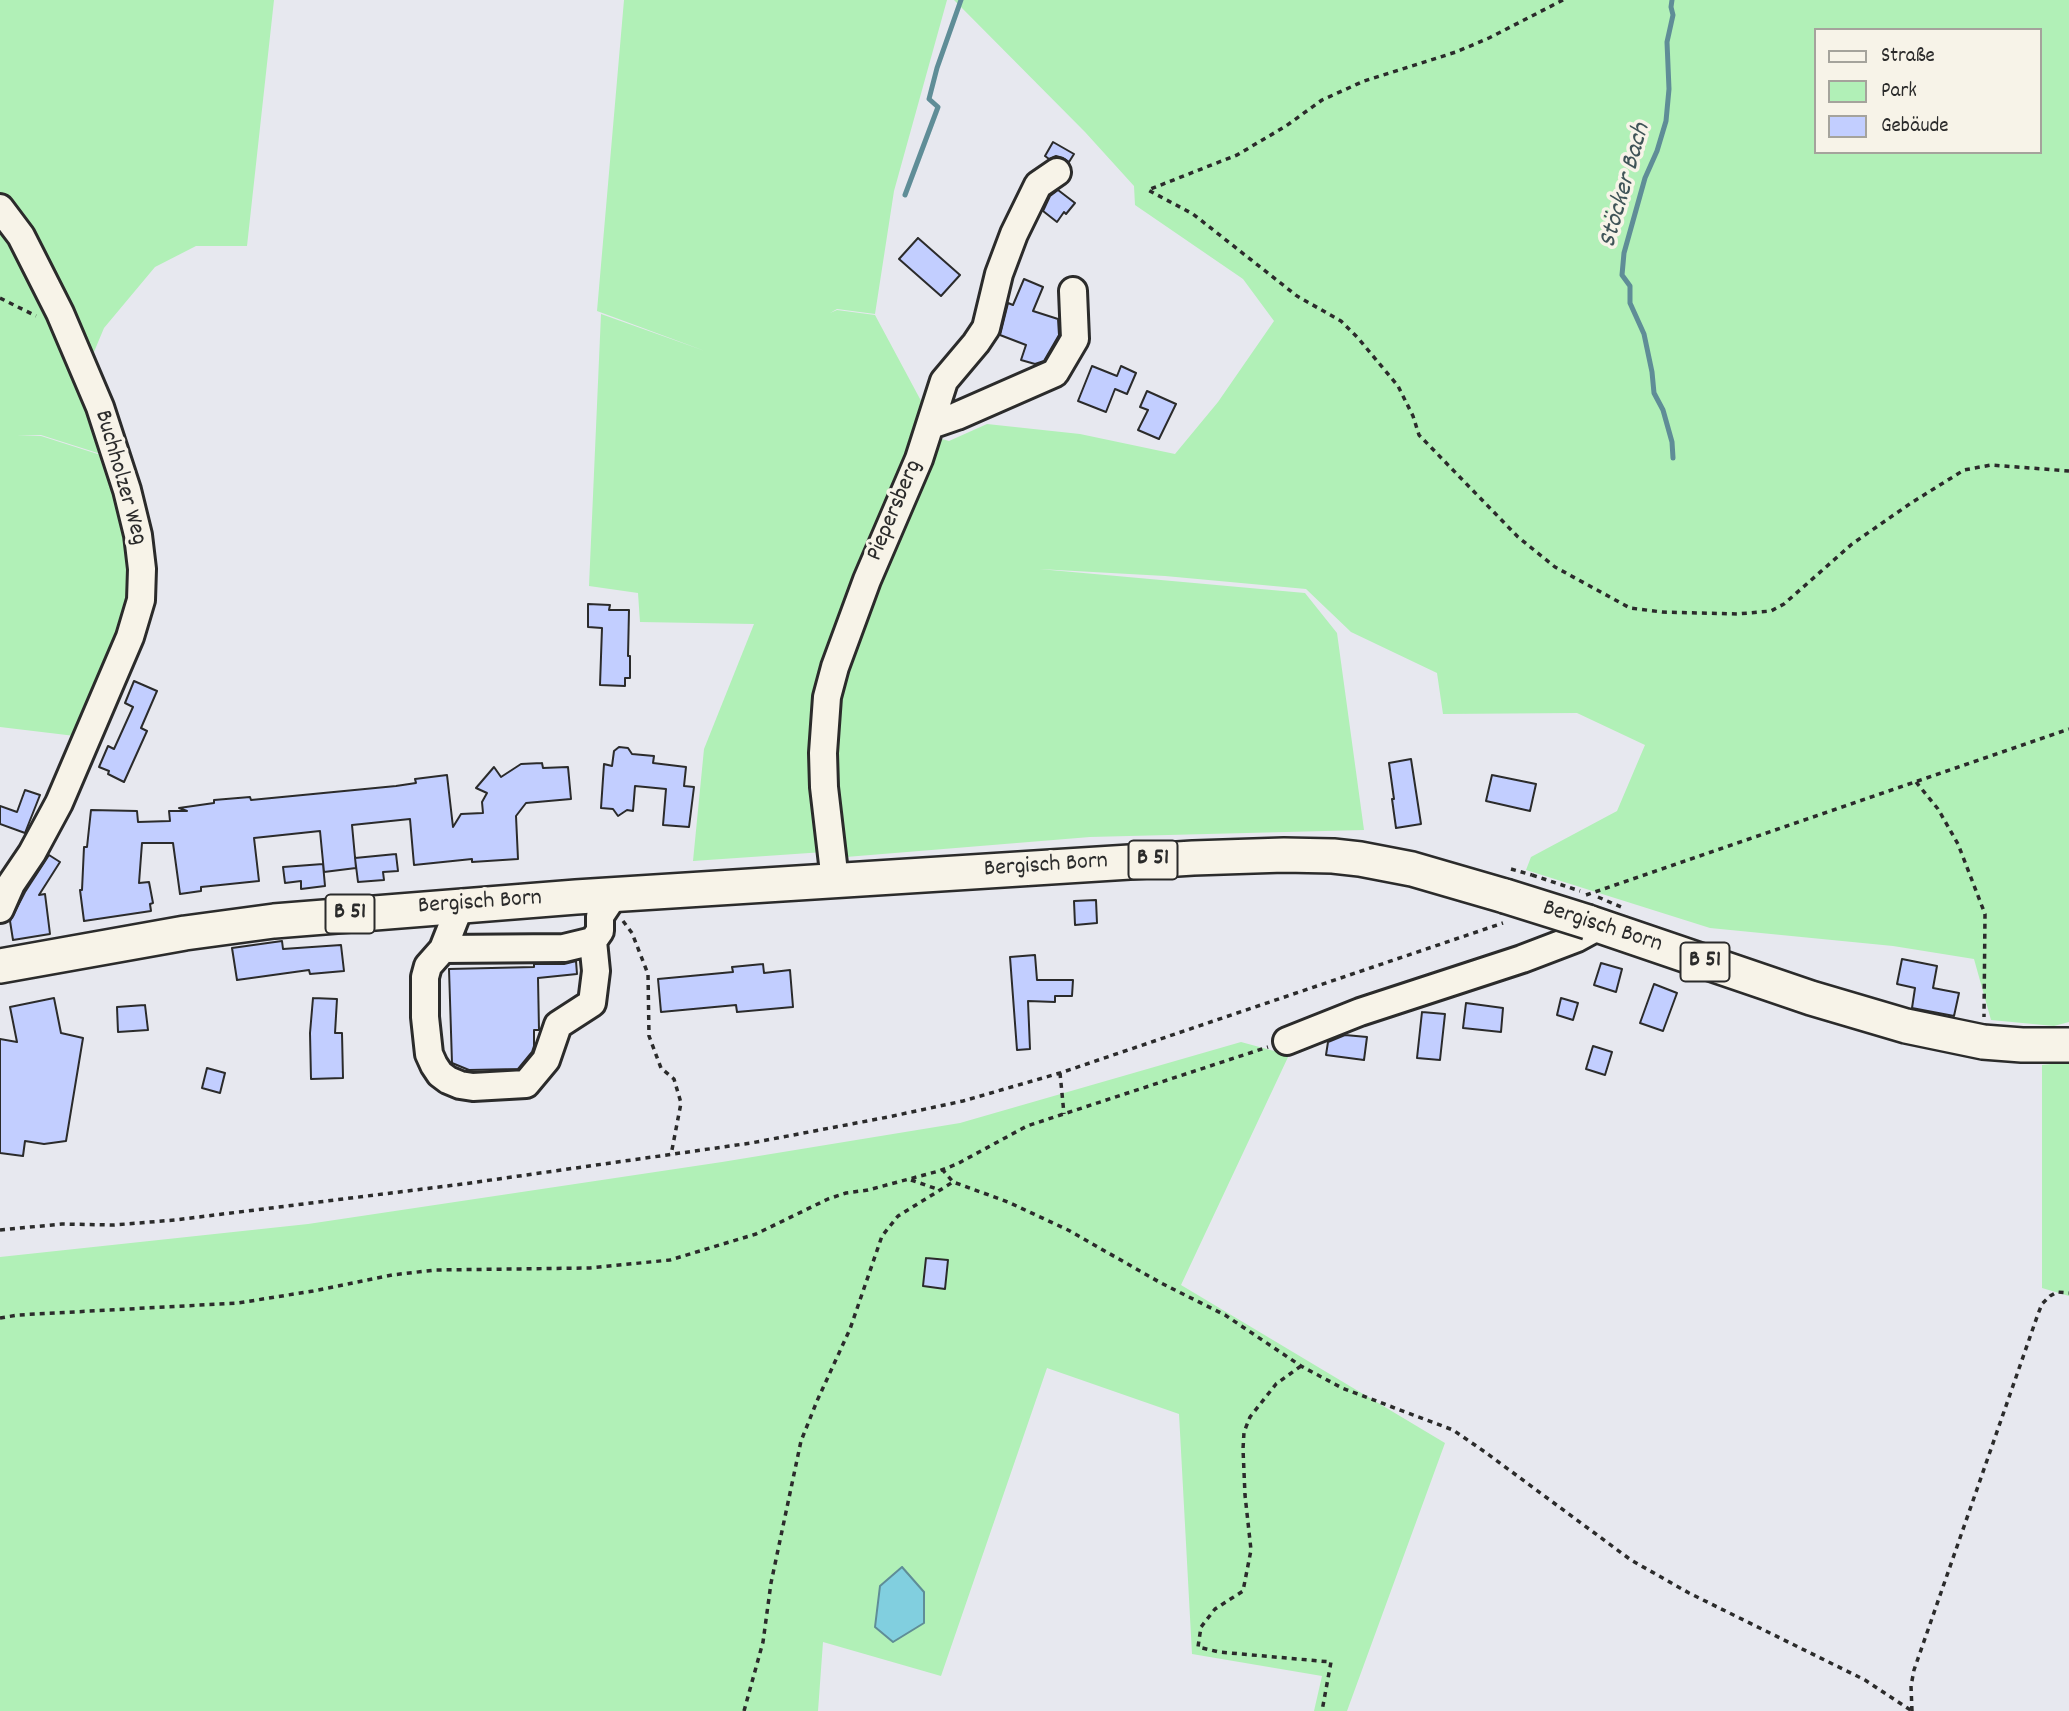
<!DOCTYPE html>
<html>
<head>
<meta charset="utf-8">
<style>
  body { margin:0 }
  #map { position:relative; width:2069px; height:1711px; overflow:hidden; background:#e7e8ef; font-family:Dekko,sans-serif }
  canvas { display:block }
  .legend { position:absolute; left:1814px; top:28px; width:228px; height:126px; box-sizing:border-box; background:#f7f3e8; border:2px solid #a5a39c; margin:0; padding:9px 12px; list-style:none; font-size:21px; color:#2b2b2b }
  .legend li { display:flex; align-items:center; gap:14px; height:35px }
  .legend b { width:35px; border:2px solid #a5a39c }
</style>
</head>
<body>
<div id="map">
<canvas width="2069" height="1711"></canvas>
<ul class="legend">
<li><b style="height:9px;background:#f7f3e8"></b>Straße</li>
<li><b style="height:19px;background:#b1f0b7"></b>Park</li>
<li><b style="height:19px;background:#c2ceff"></b>Gebäude</li>
</ul>
</div>
<script>
const context = document.querySelector('canvas').getContext('2d');
context.lineJoin = 'round';
function fillPath(path, color) { context.fillStyle = color; context.fill(path, 'evenodd'); }
const toPath = rows => new Path2D(rows.map(r => 'M' + r).join(''));
function trace(path, color, width, dash) { context.strokeStyle = color; context.lineWidth = width; context.lineCap = dash ? 'butt' : 'round'; context.setLineDash(dash || []); context.stroke(path); }
function drawText(font, color, halo, rows, align = 'center') {
  context.font = font + ' Dekko,sans-serif'; context.lineWidth = 7; context.setLineDash([]); context.textBaseline = 'middle'; context.strokeStyle = halo; context.fillStyle = color; for (const [text, x, y, turn = 0] of rows) {
    context.save(); context.translate(x, y); context.rotate((+turn || 0) * Math.PI / 180); context.textAlign = isNaN(turn) ? turn : align; if (halo) context.strokeText(text, 0, 0); context.fillText(text, 0, 0); context.restore();
  }
}
fillPath(toPath([
  [0,0,274,0,247,246,196,246,155,267,104,328,91,359,28,232,0,195],
  [624,0,947,0,894,191,875,314,837,309,830,313,837,310,875,315,927,412,829,664,824,852,693,861,704,749,754,624,640,622,638,593,589,586,601,314,705,351,597,311],
  [954,0,2069,0,2069,1022,2054,1026,1991,1020,1974,959,1893,946,1710,928,1526,870,1531,857,1617,811,1645,745,1577,713,1443,714,1437,673,1351,632,1306,589,1165,576,1039,569,1305,593,1337,633,1364,830,1090,837,846,857,831,786,836,697,935,437,949,441,987,424,1080,434,1175,454,1218,402,1274,321,1243,279,1135,205,1134,186,1085,132],
  [1815,30,2039,30,2039,152,1815,152],
  [0,217,16,236,107,456,41,435,17,435,41,436,107,457,128,539,132,582,127,611,75,736,0,727],
  [1241,1042,1289,1055,1181,1285,1445,1443,1347,1711,1314,1711,1322,1676,1192,1654,1179,1414,1047,1368,941,1676,823,1642,818,1711,0,1711,0,1257,308,1224,722,1162,960,1123],
  [2069,1062,2069,1296,2042,1288,2042,1065]
]), '#b1f0b7');
const water = toPath([
  [902,1567,924,1592,924,1623,893,1642,875,1627,880,1586,902,1567]
]);
fillPath(water, '#81cfdf');
trace(water, '#5f8d97', 2);
trace(toPath([
  [1672,0,1671,7,1673,15,1667,42,1669,89,1666,121,1657,151,1645,178,1624,253,1622,275,1630,286,1630,303,1644,334,1652,372,1654,393,1663,410,1672,442,1673,458],
  [905,195,938,107,929,99,937,68,961,0]
]), '#5f8d97', 5);
const building = toPath([
  [1053,142,1074,154,1069,162,1063,158,1056,156,1049,159,1045,156,1053,142],
  [1058,190,1075,203,1066,214,1064,212,1057,222,1043,211,1050,196,1058,190],
  [918,238,960,275,941,296,899,259,918,238],
  [1024,279,1043,287,1033,311,1058,319,1059,335,1044,361,1035,364,1021,360,1026,345,1000,335,1008,303,1013,305,1024,279],
  [1092,366,1117,376,1121,366,1136,373,1127,394,1115,389,1106,412,1078,401,1092,366],
  [1147,391,1176,404,1159,439,1138,430,1148,410,1140,407,1147,391],
  [588,604,610,605,609,610,629,610,628,656,630,656,630,678,625,678,625,686,600,685,602,628,588,627,588,604],
  [134,681,157,691,141,728,147,731,124,782,108,774,109,771,99,767,108,746,114,749,133,707,125,703,134,681],
  [619,747,628,748,632,754,654,756,653,763,686,767,684,786,694,787,689,827,663,825,666,789,635,786,633,811,627,810,618,816,613,809,601,808,604,764,612,766,614,751,619,747],
  [1411,759,1421,824,1396,828,1392,799,1394,799,1389,763,1411,759],
  [542,763,543,768,568,767,571,799,526,803,516,816,518,859,472,862,472,859,414,865,410,819,352,825,356,868,324,872,320,831,254,838,259,881,201,887,201,891,180,894,173,843,142,843,139,883,149,882,153,903,150,904,151,911,84,921,80,890,82,890,84,847,87,847,91,810,137,811,138,822,170,821,169,811,187,811,179,808,214,803,214,800,250,797,251,800,396,786,416,783,415,779,447,775,453,827,461,814,483,813,482,802,487,793,476,788,494,767,501,777,521,764,542,763],
  [1492,775,1536,784,1530,811,1486,801,1492,775],
  [25,790,40,795,25,833,0,824,0,806,17,812,25,790],
  [396,854,398,871,383,872,384,880,358,882,355,858,396,854],
  [49,855,60,862,39,895,45,894,50,934,13,940,10,921,25,892,49,855],
  [323,864,325,886,301,889,301,881,285,883,283,867,323,864],
  [1096,900,1097,923,1075,925,1074,901,1096,900],
  [282,941,283,949,341,945,344,971,310,974,309,970,237,980,232,948,282,941],
  [1035,955,1037,980,1073,980,1072,996,1055,996,1055,1002,1028,1001,1030,1049,1017,1050,1010,957,1035,955],
  [1902,959,1937,966,1933,988,1959,993,1954,1016,1912,1008,1915,988,1897,984,1902,959],
  [576,961,577,974,538,978,539,1030,534,1030,534,1046,532,1052,518,1069,469,1070,452,1063,449,969,534,967,534,964,564,964,576,961],
  [1601,963,1622,969,1616,992,1594,985,1601,963],
  [763,964,764,973,790,970,793,1007,737,1012,736,1005,661,1012,658,979,733,972,732,967,763,964],
  [1654,984,1677,993,1663,1031,1640,1023,1654,984],
  [54,998,61,1033,83,1038,66,1141,44,1144,25,1141,23,1156,0,1153,0,1039,17,1042,10,1007,54,998],
  [313,998,337,999,335,1033,342,1033,343,1078,311,1079,310,1033,313,998],
  [1561,998,1578,1003,1573,1020,1557,1015,1561,998],
  [1466,1003,1503,1008,1501,1032,1463,1028,1466,1003],
  [145,1005,148,1030,118,1032,117,1007,145,1005],
  [1422,1012,1445,1014,1440,1060,1417,1058,1422,1012],
  [1345,1035,1367,1037,1364,1060,1326,1055,1328,1042,1345,1035],
  [1593,1046,1612,1052,1605,1075,1586,1069,1593,1046],
  [207,1068,225,1073,220,1093,202,1088,207,1068],
  [926,1258,948,1260,945,1289,923,1286,926,1258]
]);
fillPath(building, '#c2ceff');
trace(building, '#2b2b2b', 2);
const minor = toPath([
  [0,208,21,236,60,313,100,407,127,490,138,535,142,569,141,600,130,637,59,803,32,853,11,884,0,909],
  [931,425,957,416,1055,373,1075,339,1073,291],
  [835,881,824,787,823,753,827,697,835,667,867,580,919,459,944,381,976,343,986,328,999,274,1014,234,1038,185,1057,172],
  [460,906,443,949,428,966,425,977,425,1017,429,1054,434,1065,440,1074,448,1080,460,1085,473,1087,526,1084,546,1060,558,1025,592,1003,596,971,593,941],
  [443,949,564,948,593,941,600,931,600,916,614,895],
  [1287,1041,1360,1012,1522,959,1577,938,1599,926]
]);
const major = toPath([
  [1588,922,1811,998,1906,1026,1983,1042,2022,1045,2069,1045],
  [0,966,185,933,274,921,576,897,1193,858,1284,855,1333,856,1360,859,1412,869,1505,896]
]);
trace(minor, '#2b2b2b', 32);
trace(major, '#2b2b2b', 38);
trace(toPath([
  [1563,0,1489,38,1456,52,1364,81,1322,100,1286,126,1237,155,1148,190,1193,214,1297,296,1341,321,1358,338,1398,386,1413,416,1419,435,1518,537,1555,567,1630,608,1662,612,1737,614,1771,611,1784,604,1852,544,1911,503,1964,470,1991,465,2069,471],
  [0,298,36,316],
  [1916,782,1938,809,1958,844,1985,914,1984,1017],
  [1511,869,1532,875],
  [1586,895,2069,729],
  [623,921,632,933,648,974,649,1036,661,1068,674,1079,681,1103,671,1155],
  [1060,1073,1064,1114],
  [942,1169,953,1182,1008,1202,1068,1230,1161,1283,1225,1315,1301,1366,1342,1388,1453,1430,1485,1452,1631,1560,1689,1593,1865,1680,1912,1711],
  [911,1180,937,1189],
  [0,1230,62,1224,114,1225,175,1220,463,1184,751,1143,888,1117,963,1101,1060,1073,1503,923],
  [0,1318,18,1315,238,1303,313,1291,392,1275,435,1270,590,1268,670,1260,756,1234,828,1199,846,1193,868,1190,939,1171,957,1164,1027,1126,1268,1047],
  [1301,1366,1276,1384,1250,1417,1244,1432,1243,1449,1245,1495,1251,1550,1243,1591,1215,1609,1201,1627,1198,1647,1219,1652,1331,1662,1322,1711],
  [744,1711,763,1642,771,1583,801,1441,817,1401,850,1329,882,1236,898,1216,953,1182],
  [1912,1711,1911,1686,1914,1670,2038,1314,2042,1304,2050,1296,2057,1292,2069,1293]
]), '#2b2b2b', 3.5, [5, 5]);
trace(minor, '#f7f3e8', 26);
trace(major, '#f7f3e8', 33);
const majorBridge = toPath([
  [1505,896,1588,922]
]);
trace(majorBridge, '#2b2b2b', 38, []);
trace(toPath([
  [1532,875,1580,891],
  [1598,897,1621,907]
]), '#2b2b2b', 3.5, [5, 5]);
trace(majorBridge, '#f7f3e8', 33);
for (const [x, y, w] of [
  [1153,860,49],
  [350,914,49],
  [1705,962,49]
]) { const box = new Path2D(); box.roundRect(x - w / 2, y - 19.5, w, 39, 5); context.fillStyle = '#f7f3e8'; context.fill(box); trace(box, '#2b2b2b', 2); }
drawText('bold 23px', '#2b2b2b', null, [
  ["B 51",1153,860],
  ["B 51",350,914],
  ["B 51",1705,962]
]);
drawText('24px', '#2b2b2b', '#f7f3e8', [
  ["Buchholzer Weg",119,478,74],
  ["Piepersberg",896,511,-67],
  ["Bergisch Born",1046,867,-4],
  ["Bergisch Born",480,904,-4],
  ["Bergisch Born",1602,928,18]
]);
drawText('italic 26px', '#405458', '#f7f3e8', [
  ["Stöcker Bach",1627,186,-74]
]);
</script>
</body>
</html>
